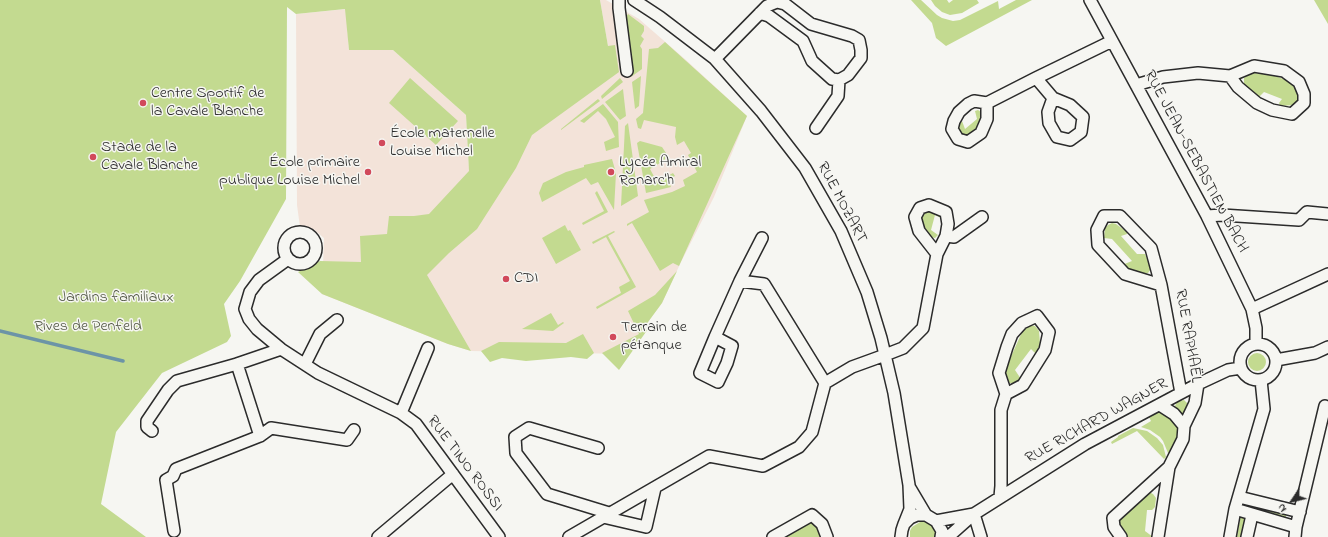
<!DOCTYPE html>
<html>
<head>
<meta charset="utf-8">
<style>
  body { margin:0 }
  #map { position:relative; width:1328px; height:537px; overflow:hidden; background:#f6f6f2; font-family:"Indie Flower",sans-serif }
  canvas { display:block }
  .north { position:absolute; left:1272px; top:481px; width:40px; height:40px; -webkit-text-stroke:3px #f6f6f2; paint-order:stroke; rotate:235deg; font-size:11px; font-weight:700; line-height:16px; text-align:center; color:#2b2b2b }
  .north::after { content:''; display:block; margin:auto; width:14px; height:18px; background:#2b2b2b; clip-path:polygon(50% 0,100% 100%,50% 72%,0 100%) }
</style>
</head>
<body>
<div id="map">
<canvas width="1328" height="537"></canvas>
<div class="north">N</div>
</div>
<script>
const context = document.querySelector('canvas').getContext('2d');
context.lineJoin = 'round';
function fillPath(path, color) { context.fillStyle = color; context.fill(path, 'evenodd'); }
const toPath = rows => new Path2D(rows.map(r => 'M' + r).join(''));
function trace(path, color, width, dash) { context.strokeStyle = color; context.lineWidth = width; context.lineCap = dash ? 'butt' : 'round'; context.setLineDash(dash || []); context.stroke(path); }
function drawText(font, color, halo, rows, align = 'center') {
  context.font = font + ' "Indie Flower",sans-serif'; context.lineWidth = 3; context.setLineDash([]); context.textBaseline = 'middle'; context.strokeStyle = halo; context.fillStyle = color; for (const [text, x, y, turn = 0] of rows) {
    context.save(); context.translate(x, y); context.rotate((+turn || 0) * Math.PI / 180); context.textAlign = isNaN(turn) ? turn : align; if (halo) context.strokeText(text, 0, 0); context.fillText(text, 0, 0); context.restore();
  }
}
fillPath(toPath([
  [600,0,606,0,639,19,686,60,747,116,714,197,681,262,662,303,624,354,471,351,448,344,322,294,324,238,313,229,300,227,297,205,296,14,346,9,349,50,393,50,466,115,471,204,532,128,612,69]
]), '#f3e3d9');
fillPath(toPath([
  [0,0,600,0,608,46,615,45,619,72,532,135,516,168,477,229,449,253,427,275,471,351,448,344,322,294,298,272,320,261,361,262,360,236,387,234,389,216,414,216,429,214,469,171,466,115,393,50,349,50,345,9,296,14,287,7,286,199,240,281,224,304,231,336,227,342,162,373,116,432,101,504,146,537,0,537],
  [911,0,921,0,937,15,942,18,953,21,960,20,998,1,999,9,1016,0,1032,0,946,46,936,38,932,23],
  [931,0,947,0,949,3,953,0,977,0,979,3,962,13,950,15,942,12,935,6],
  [1314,0,1328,0,1328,24],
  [628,14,644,26,644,31,641,36,644,39,640,46,642,49,642,69,631,77,626,17],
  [665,42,747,116,679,266,673,263,660,271,632,223,627,226,627,224,649,212,644,200,672,192,685,186,683,180,697,172,688,155,691,153,684,141,677,145,675,137,676,127,644,120,641,129,638,128,636,119,643,113,649,49,658,48],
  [1251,73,1270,74,1286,80,1299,91,1301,99,1294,105,1280,106,1279,103,1282,99,1264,92,1260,96,1256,97,1244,85,1244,78],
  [641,76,639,106,635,109,632,82],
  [410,78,458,121,436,145,389,103],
  [620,78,623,82,602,99,601,96],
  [623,89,626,116,620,120,605,102],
  [598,99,600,101,561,130,561,129],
  [603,104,618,122,619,147,606,151,604,142,615,137,606,119,598,111,584,123,580,121],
  [978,110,981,112,982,115,976,132,968,137,962,135,959,130,960,124,962,121,965,129,977,119,975,111],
  [628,123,638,196,621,206,625,126],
  [640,141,662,147,666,153,665,160,650,169,657,182,673,173,675,176,668,180,671,187,646,193,637,143],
  [612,159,616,173,614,210,598,182,591,185,586,178,542,202,539,193,543,183,566,172,584,167,584,165],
  [597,191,608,212,583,225,582,223,604,211,595,193],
  [935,211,939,213,943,219,935,215,931,230,938,235,935,238,931,237,920,220,926,212],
  [1112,223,1116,224,1127,232,1127,234,1121,236,1137,254,1145,254,1151,269,1148,273,1140,274,1122,265,1132,261,1112,239,1104,238,1105,228,1108,225],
  [565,225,568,231,570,230,581,250,556,264,542,238],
  [614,231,615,232,608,236,636,287,597,309,596,307,621,293,619,287,630,281,606,237,593,244,592,242],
  [677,271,662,303,640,333,648,329,619,370,602,353,639,334,628,311,655,295],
  [551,313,558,325,563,322,564,323,553,331,522,329],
  [1029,325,1035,326,1039,331,1040,343,1037,355,1031,349,1015,370,1021,379,1016,383,1010,383,1007,381,1003,374,1023,330],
  [583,334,594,353,587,359,571,357,526,361,502,358,490,362,481,351,499,342,566,343],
  '1248 362a9 9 0 1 1 18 0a9 9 0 1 1-18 0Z',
  [1184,400,1188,404,1185,414,1183,414,1176,410,1175,406,1177,402],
  [1155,413,1164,413,1177,423,1178,436,1170,454,1168,453,1163,441,1160,437,1150,430,1141,427,1151,421,1149,417],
  [1133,428,1147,431,1157,438,1163,445,1166,457,1164,459,1137,431,1112,444,1111,442,1118,437,1118,436],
  [1149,492,1153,494,1156,498,1155,507,1152,510,1147,510,1145,531,1153,537,1126,537,1119,524,1120,517],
  [1254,506,1286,513,1286,518,1254,510],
  [1241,514,1247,517,1242,537,1237,537],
  [808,522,817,524,824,537,782,537],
  [920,522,925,522,931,525,936,533,936,537,910,537,910,531,912,527]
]), '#c3da90');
trace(toPath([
  [0,331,123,361]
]), '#6c94a7', 3.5);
const minor = toPath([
  [619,0,619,8,627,71],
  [634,0,660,17,715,59,761,111,805,168,841,231,867,292,881,338,894,393,909,485,910,509,904,524],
  [1090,0,1207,216,1252,309,1256,328,1256,344],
  [715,59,767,6,777,2,785,4,811,24,852,36,859,40,861,50,861,58,848,75,839,80,832,79,812,61,803,41,769,16,760,13],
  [1036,78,1053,98,1070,105,1083,117,1081,132,1070,140,1057,137,1049,123,1048,112,1053,98],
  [1136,85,1163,77,1198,73,1230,76,1254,66,1284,71,1299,82,1304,94,1304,103,1292,114,1272,110,1257,103,1238,87,1230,76],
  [987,103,974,101,968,104,959,112,954,121,952,129,958,139,968,142,981,133,987,119,987,103,1036,78,1112,41],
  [816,128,838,96,839,80],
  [1207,216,1222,215,1299,220,1307,212,1328,214],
  '284 248a16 16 0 1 1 32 0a16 16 0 1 1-32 0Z',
  [946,236,954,237,982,217],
  [288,259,259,280,250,292,245,309,249,319,257,329,281,349,318,373,401,413,416,424,499,537],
  [740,281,762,238],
  [1161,285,1125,274,1098,245,1097,230,1104,216,1120,216,1151,248,1161,285,1181,393],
  [1252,309,1328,274],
  [715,337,700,373,718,382,727,363,732,346,715,337,740,281,764,284,825,383],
  '1240 362a18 18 0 1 1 36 0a18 18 0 1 1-36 0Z',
  [1276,360,1315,353,1328,347],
  [305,364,320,334,337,320],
  [1160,405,1174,414,1184,426],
  [401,413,428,348],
  [152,431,147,427,147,421,168,390,177,381,237,364],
  [260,436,237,364,281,349],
  [598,448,529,428,515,437,516,453,547,494,609,513],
  [910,488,926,515],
  [1000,497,1001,486,1001,410,1006,394,1023,385,1045,350,1049,332,1037,316,1022,323,1012,334,1007,347,999,373,1006,394],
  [1239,497,1300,512],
  [1235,509,1296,527,1295,537],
  [974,514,981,537],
  [603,517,646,527,655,488],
  [936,521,974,514],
  [1296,527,1325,406,1328,408],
  [174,531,166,480,173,476,176,469,260,436,271,428,347,440,354,430],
  [378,537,453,474],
  [569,537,709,456,763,466,799,447,812,432,825,383,852,367,885,355,903,348,923,328,937,254,946,236,948,224,946,212,929,205,920,208,915,217,919,231,937,254],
  [773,537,812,515,822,524,827,537],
  [901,537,902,530,904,524,910,518,917,515,926,515,936,521,942,531,941,537],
  [948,537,974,514,1085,444,1198,384,1228,370,1241,368],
  [1121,537,1114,527,1113,518,1169,467],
  [1158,537,1169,467,1183,439,1184,426,1195,403,1198,384],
  [1230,537,1235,509,1264,409,1261,380],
  [1247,537,1252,515]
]);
trace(minor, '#2b2b2b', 14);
trace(minor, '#f6f6f2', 11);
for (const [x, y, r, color] of [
  [143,103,4,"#d1495b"],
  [382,143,4,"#d1495b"],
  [93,157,4,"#d1495b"],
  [368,172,4,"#d1495b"],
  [611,172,4,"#d1495b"],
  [506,279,4,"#d1495b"],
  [613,337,4,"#d1495b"]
]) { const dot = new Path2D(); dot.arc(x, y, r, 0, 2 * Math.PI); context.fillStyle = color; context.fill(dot); trace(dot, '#f6f6f2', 1.5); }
drawText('16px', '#2b2b2b', '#f6f6f2', [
  ["Centre Sportif de",151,94],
  ["la Cavale Blanche",151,112],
  ["École maternelle",390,134],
  ["Louise Michel",390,152],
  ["Stade de la",101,148],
  ["Cavale Blanche",101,166],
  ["École primaire",360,163,"right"],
  ["publique Louise Michel",360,181,"right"],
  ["Lycée Amiral",619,163],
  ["Ronarc'h",619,181],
  ["CDI",514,279],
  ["Terrain de",621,328],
  ["pétanque",621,346]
], 'left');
drawText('16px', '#2b2b2b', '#f6f6f2', [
  ["RUE JEAN-SEBASTIEN BACH",1195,162,62],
  ["RUE MOZART",841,203,62],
  ["RUE RAPHAËL",1187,336,80],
  ["RUE RICHARD WAGNER",1097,422,-29],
  ["RUE TINO ROSSI",464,464,53]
]);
drawText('16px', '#515744', '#f6f6f2', [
  ["Jardins familiaux",116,298],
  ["Rives de Penfeld",88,327]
]);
</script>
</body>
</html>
